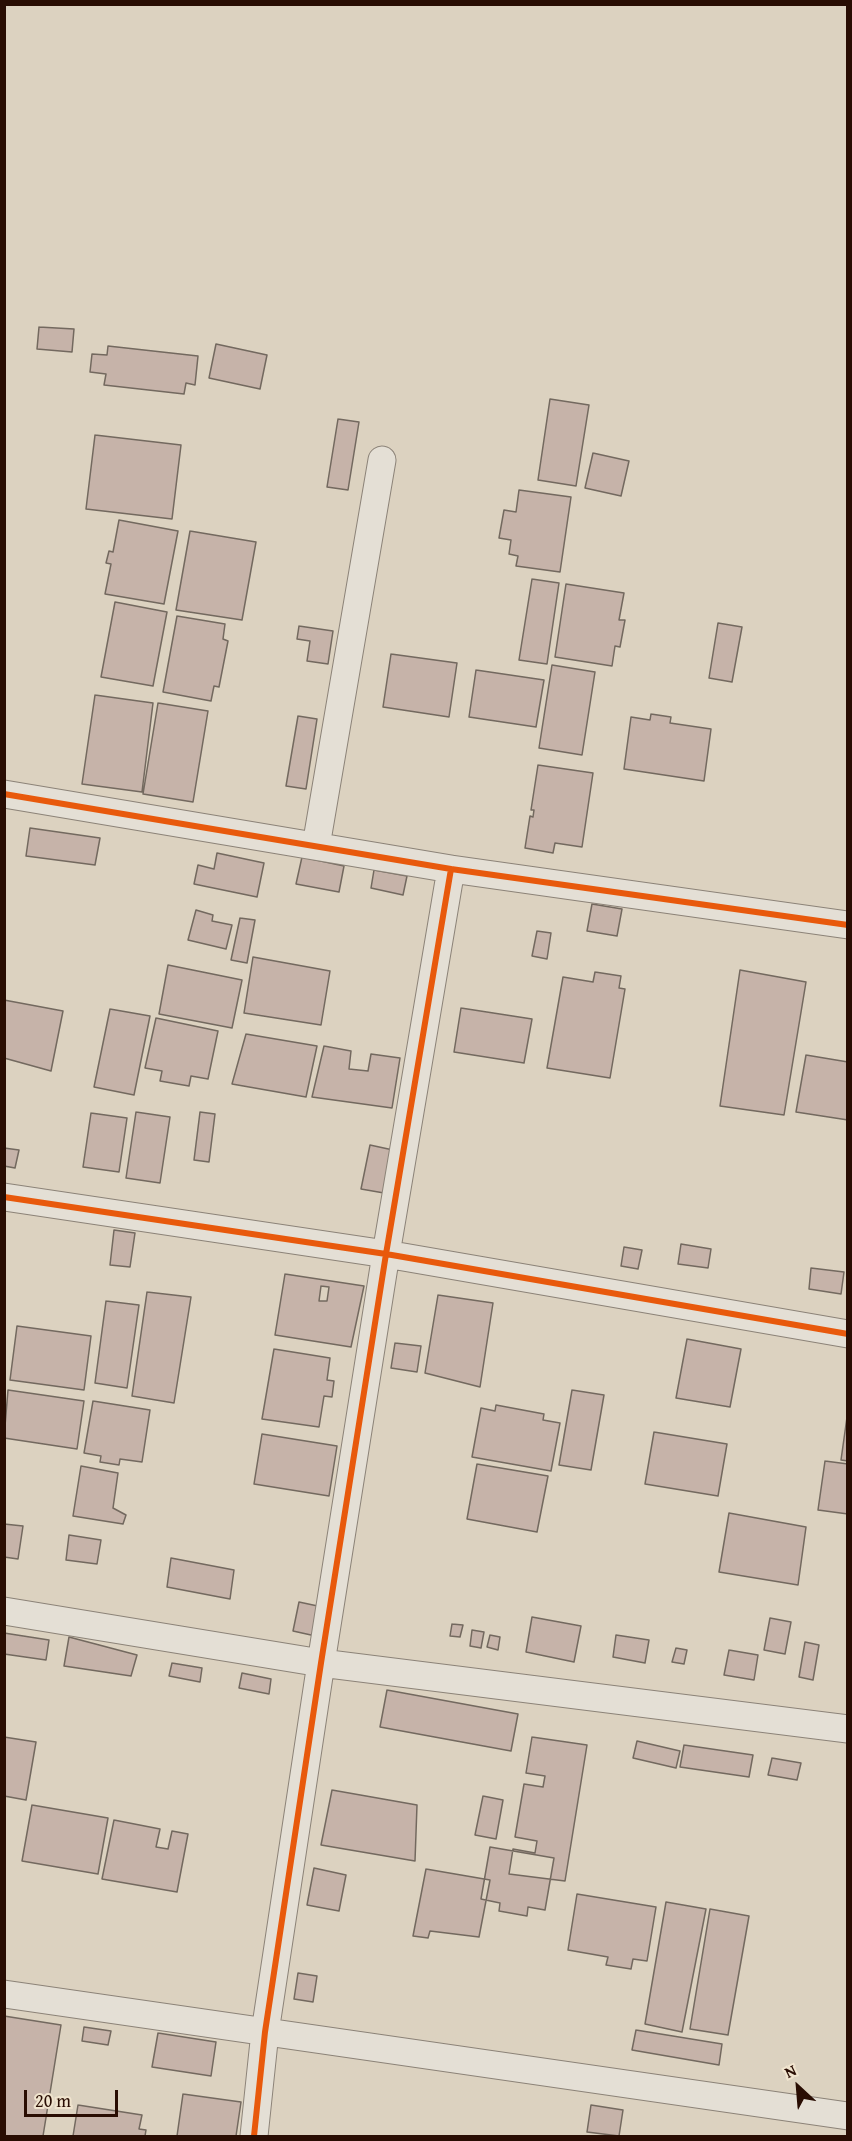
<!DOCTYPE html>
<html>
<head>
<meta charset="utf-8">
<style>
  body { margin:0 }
  #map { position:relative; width:852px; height:2141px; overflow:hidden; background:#dcd2c0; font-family:"Gentium Book Plus",serif }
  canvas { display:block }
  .frame { position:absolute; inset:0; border:6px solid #290d03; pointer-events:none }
  .north { position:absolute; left:768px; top:2057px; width:60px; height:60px; -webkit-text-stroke:4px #f0e4ce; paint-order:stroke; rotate:334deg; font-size:16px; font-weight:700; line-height:24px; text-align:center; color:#290d03 }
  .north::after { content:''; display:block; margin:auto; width:21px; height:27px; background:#290d03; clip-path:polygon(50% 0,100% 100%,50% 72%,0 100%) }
  .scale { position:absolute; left:24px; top:2090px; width:94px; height:27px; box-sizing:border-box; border:3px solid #290d03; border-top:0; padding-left:8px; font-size:18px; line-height:21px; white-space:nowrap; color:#290d03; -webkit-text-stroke:4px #f0e4ce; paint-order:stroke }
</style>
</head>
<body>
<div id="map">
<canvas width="852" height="2141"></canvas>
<div class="frame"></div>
<div class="north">N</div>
<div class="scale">20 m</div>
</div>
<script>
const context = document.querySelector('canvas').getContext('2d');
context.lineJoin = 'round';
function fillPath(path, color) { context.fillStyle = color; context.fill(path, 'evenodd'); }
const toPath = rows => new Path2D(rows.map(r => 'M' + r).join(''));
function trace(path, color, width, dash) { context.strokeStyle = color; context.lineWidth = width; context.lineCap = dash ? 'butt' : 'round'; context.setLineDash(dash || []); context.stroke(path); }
const building = toPath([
  [39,327,74,329,72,352,37,349,39,327],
  [216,344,267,355,260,389,209,378,216,344],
  [108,346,198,356,195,385,186,383,184,394,104,385,106,374,90,372,92,354,107,355,108,346],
  [550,399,589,405,576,486,538,480,550,399],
  [338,419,359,422,348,490,327,487,338,419],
  [95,435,181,445,172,519,86,509,95,435],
  [593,453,629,461,621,496,585,488,593,453],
  [519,490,571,497,560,572,516,566,518,556,509,554,511,540,499,538,504,510,516,512,519,490],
  [119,520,178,531,164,604,105,594,111,564,106,563,109,551,113,552,119,520],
  [190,531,256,542,242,620,176,610,190,531],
  [532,579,559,583,547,664,519,660,532,579],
  [566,584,624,593,619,620,625,620,620,647,615,646,612,666,555,657,566,584],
  [115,602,167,612,153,686,101,677,115,602],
  [177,616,225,624,223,639,228,641,219,687,214,686,211,701,163,692,177,616],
  [718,623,742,627,732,682,709,678,718,623],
  [299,626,333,631,328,664,307,661,310,641,297,639,299,626],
  [391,654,457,663,449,717,383,707,391,654],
  [552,665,595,672,582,755,539,748,552,665],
  [476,670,544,680,536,727,469,717,476,670],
  [95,695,153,703,142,792,82,784,95,695],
  [158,703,208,711,193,802,143,794,158,703],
  [651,714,671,717,670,723,711,729,704,781,624,769,631,717,650,720,651,714],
  [298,716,317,719,306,789,286,786,298,716],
  [538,765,593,773,582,847,555,843,553,853,525,848,530,816,533,817,534,810,531,810,538,765],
  [30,828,100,838,95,865,26,856,30,828],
  [217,853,264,863,257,897,194,884,198,865,214,869,217,853],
  [302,857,344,866,339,892,296,884,302,857],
  [374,870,407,876,403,895,371,888,374,870],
  [592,904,622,909,617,936,587,931,592,904],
  [196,910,213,915,212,921,232,925,226,949,188,940,196,910],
  [240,918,255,920,247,963,231,960,240,918],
  [537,931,551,933,547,959,532,956,537,931],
  [253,957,330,971,321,1025,244,1013,253,957],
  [168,965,242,980,232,1028,159,1014,168,965],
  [740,970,806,982,784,1115,720,1106,740,970],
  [595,972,621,976,619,988,625,989,610,1078,547,1068,563,977,593,982,595,972],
  [4,1000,63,1011,51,1071,4,1058,4,1000],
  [461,1008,532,1019,524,1063,454,1052,461,1008],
  [110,1009,150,1016,134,1095,94,1087,110,1009],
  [156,1018,218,1031,208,1079,191,1076,189,1086,160,1081,162,1071,145,1068,156,1018],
  [246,1034,317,1046,306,1097,232,1084,246,1034],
  [324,1046,351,1051,349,1069,368,1071,371,1054,400,1058,392,1108,312,1097,324,1046],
  [806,1055,848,1062,848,1120,796,1112,806,1055],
  [136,1112,170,1117,160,1183,126,1178,136,1112],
  [200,1112,215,1114,209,1162,194,1160,200,1112],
  [91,1113,127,1118,119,1172,83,1167,91,1113],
  [370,1145,393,1150,384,1193,361,1189,370,1145],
  [4,1148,19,1150,15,1168,4,1166,4,1148],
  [114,1230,135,1233,130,1267,110,1265,114,1230],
  [681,1244,711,1249,708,1268,678,1264,681,1244],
  [624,1247,642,1250,638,1269,621,1266,624,1247],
  [811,1268,844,1272,841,1294,809,1289,811,1268],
  [285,1274,364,1286,351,1347,275,1335,285,1274],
  [321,1286,329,1287,327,1301,319,1301,321,1286],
  [147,1292,191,1297,174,1403,132,1396,147,1292],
  [438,1295,493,1303,480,1387,425,1373,438,1295],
  [106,1301,139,1305,127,1388,95,1383,106,1301],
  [17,1326,91,1336,84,1390,10,1380,17,1326],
  [687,1339,741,1349,730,1407,676,1398,687,1339],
  [395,1343,421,1346,417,1372,391,1368,395,1343],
  [274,1349,330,1358,327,1380,334,1381,332,1397,324,1396,319,1427,262,1419,274,1349],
  [8,1390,84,1401,77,1449,4,1438,8,1390],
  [572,1390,604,1395,591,1470,559,1465,572,1390],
  [93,1401,150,1410,142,1462,120,1459,119,1465,100,1462,101,1456,84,1453,93,1401],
  [496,1405,544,1414,543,1420,560,1423,551,1471,472,1457,481,1408,495,1411,496,1405],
  [848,1410,848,1461,841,1460,848,1410],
  [654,1432,727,1444,718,1496,645,1484,654,1432],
  [262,1434,337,1446,329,1496,254,1484,262,1434],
  [825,1461,848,1464,848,1514,818,1510,825,1461],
  [477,1464,548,1476,537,1532,467,1519,477,1464],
  [81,1466,118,1473,113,1508,126,1515,123,1524,73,1516,81,1466],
  [729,1513,806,1527,798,1585,719,1572,729,1513],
  [4,1524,23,1526,18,1559,4,1557,4,1524],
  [69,1535,101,1540,97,1564,66,1560,69,1535],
  [171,1558,234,1570,230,1599,167,1587,171,1558],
  [299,1602,327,1608,320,1637,293,1631,299,1602],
  [532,1617,581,1626,574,1662,526,1652,532,1617],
  [770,1618,791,1622,785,1654,764,1650,770,1618],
  [452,1624,463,1625,460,1637,450,1636,452,1624],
  [472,1630,484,1632,481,1648,470,1646,472,1630],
  [4,1633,49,1640,46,1660,4,1654,4,1633],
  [490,1635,500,1637,498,1650,487,1647,490,1635],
  [616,1635,649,1640,645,1663,613,1657,616,1635],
  [69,1637,137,1655,131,1676,64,1666,69,1637],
  [805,1642,819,1645,813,1680,799,1677,805,1642],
  [676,1648,687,1650,684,1664,672,1662,676,1648],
  [729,1650,758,1655,754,1680,724,1675,729,1650],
  [172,1663,202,1668,200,1682,169,1676,172,1663],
  [242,1673,271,1679,269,1694,239,1688,242,1673],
  [387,1690,518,1714,511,1751,380,1727,387,1690],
  [4,1737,36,1742,26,1800,4,1796,4,1737],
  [532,1737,587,1745,565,1881,509,1874,513,1849,535,1853,537,1841,515,1837,524,1784,543,1787,545,1776,526,1773,532,1737],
  [637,1741,680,1751,676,1768,633,1758,637,1741],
  [684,1745,753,1755,749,1777,680,1767,684,1745],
  [772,1758,801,1763,797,1780,768,1775,772,1758],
  [332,1790,417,1805,415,1861,321,1845,332,1790],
  [483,1796,503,1800,496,1839,475,1835,483,1796],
  [32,1805,108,1818,98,1874,22,1861,32,1805],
  [114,1820,160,1829,156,1847,168,1849,172,1831,188,1834,177,1892,102,1879,114,1820],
  [490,1847,554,1858,545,1910,528,1907,527,1916,499,1911,500,1903,481,1899,490,1847],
  [314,1868,346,1875,339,1911,307,1905,314,1868],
  [426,1869,490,1880,479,1937,430,1931,428,1938,413,1936,426,1869],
  [577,1894,656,1907,647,1961,633,1959,631,1969,606,1965,608,1957,568,1950,577,1894],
  [666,1902,706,1909,682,2032,645,2024,666,1902],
  [710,1909,749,1916,728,2035,690,2029,710,1909],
  [298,1973,317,1976,313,2002,294,1999,298,1973],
  [4,2016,61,2025,43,2136,4,2136,4,2016],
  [84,2027,111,2031,108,2045,82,2041,84,2027],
  [636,2030,722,2044,719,2065,632,2050,636,2030],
  [158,2033,216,2042,211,2076,152,2067,158,2033],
  [183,2094,241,2102,236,2136,177,2136,183,2094],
  [78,2105,142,2115,139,2129,146,2130,145,2136,73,2136,78,2105],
  [591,2105,623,2110,619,2136,587,2132,591,2105]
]);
fillPath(building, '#c6b3a9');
trace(building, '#73695f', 1.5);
const street = toPath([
  [4,794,451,869,848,925],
  [316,846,382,460],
  [4,1197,386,1254,848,1334],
  [4,1611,321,1663,848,1729],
  [4,1994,848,2116],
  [254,2136,265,2032,321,1663,386,1254,451,869]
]);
trace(street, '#8c8378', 29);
trace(street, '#e4dfd5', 27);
trace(toPath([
  [4,794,451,869,848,925],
  [4,1197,386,1254,848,1334],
  [254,2136,265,2032,321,1663,386,1254,451,869]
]), '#e8590c', 6);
</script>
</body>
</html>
